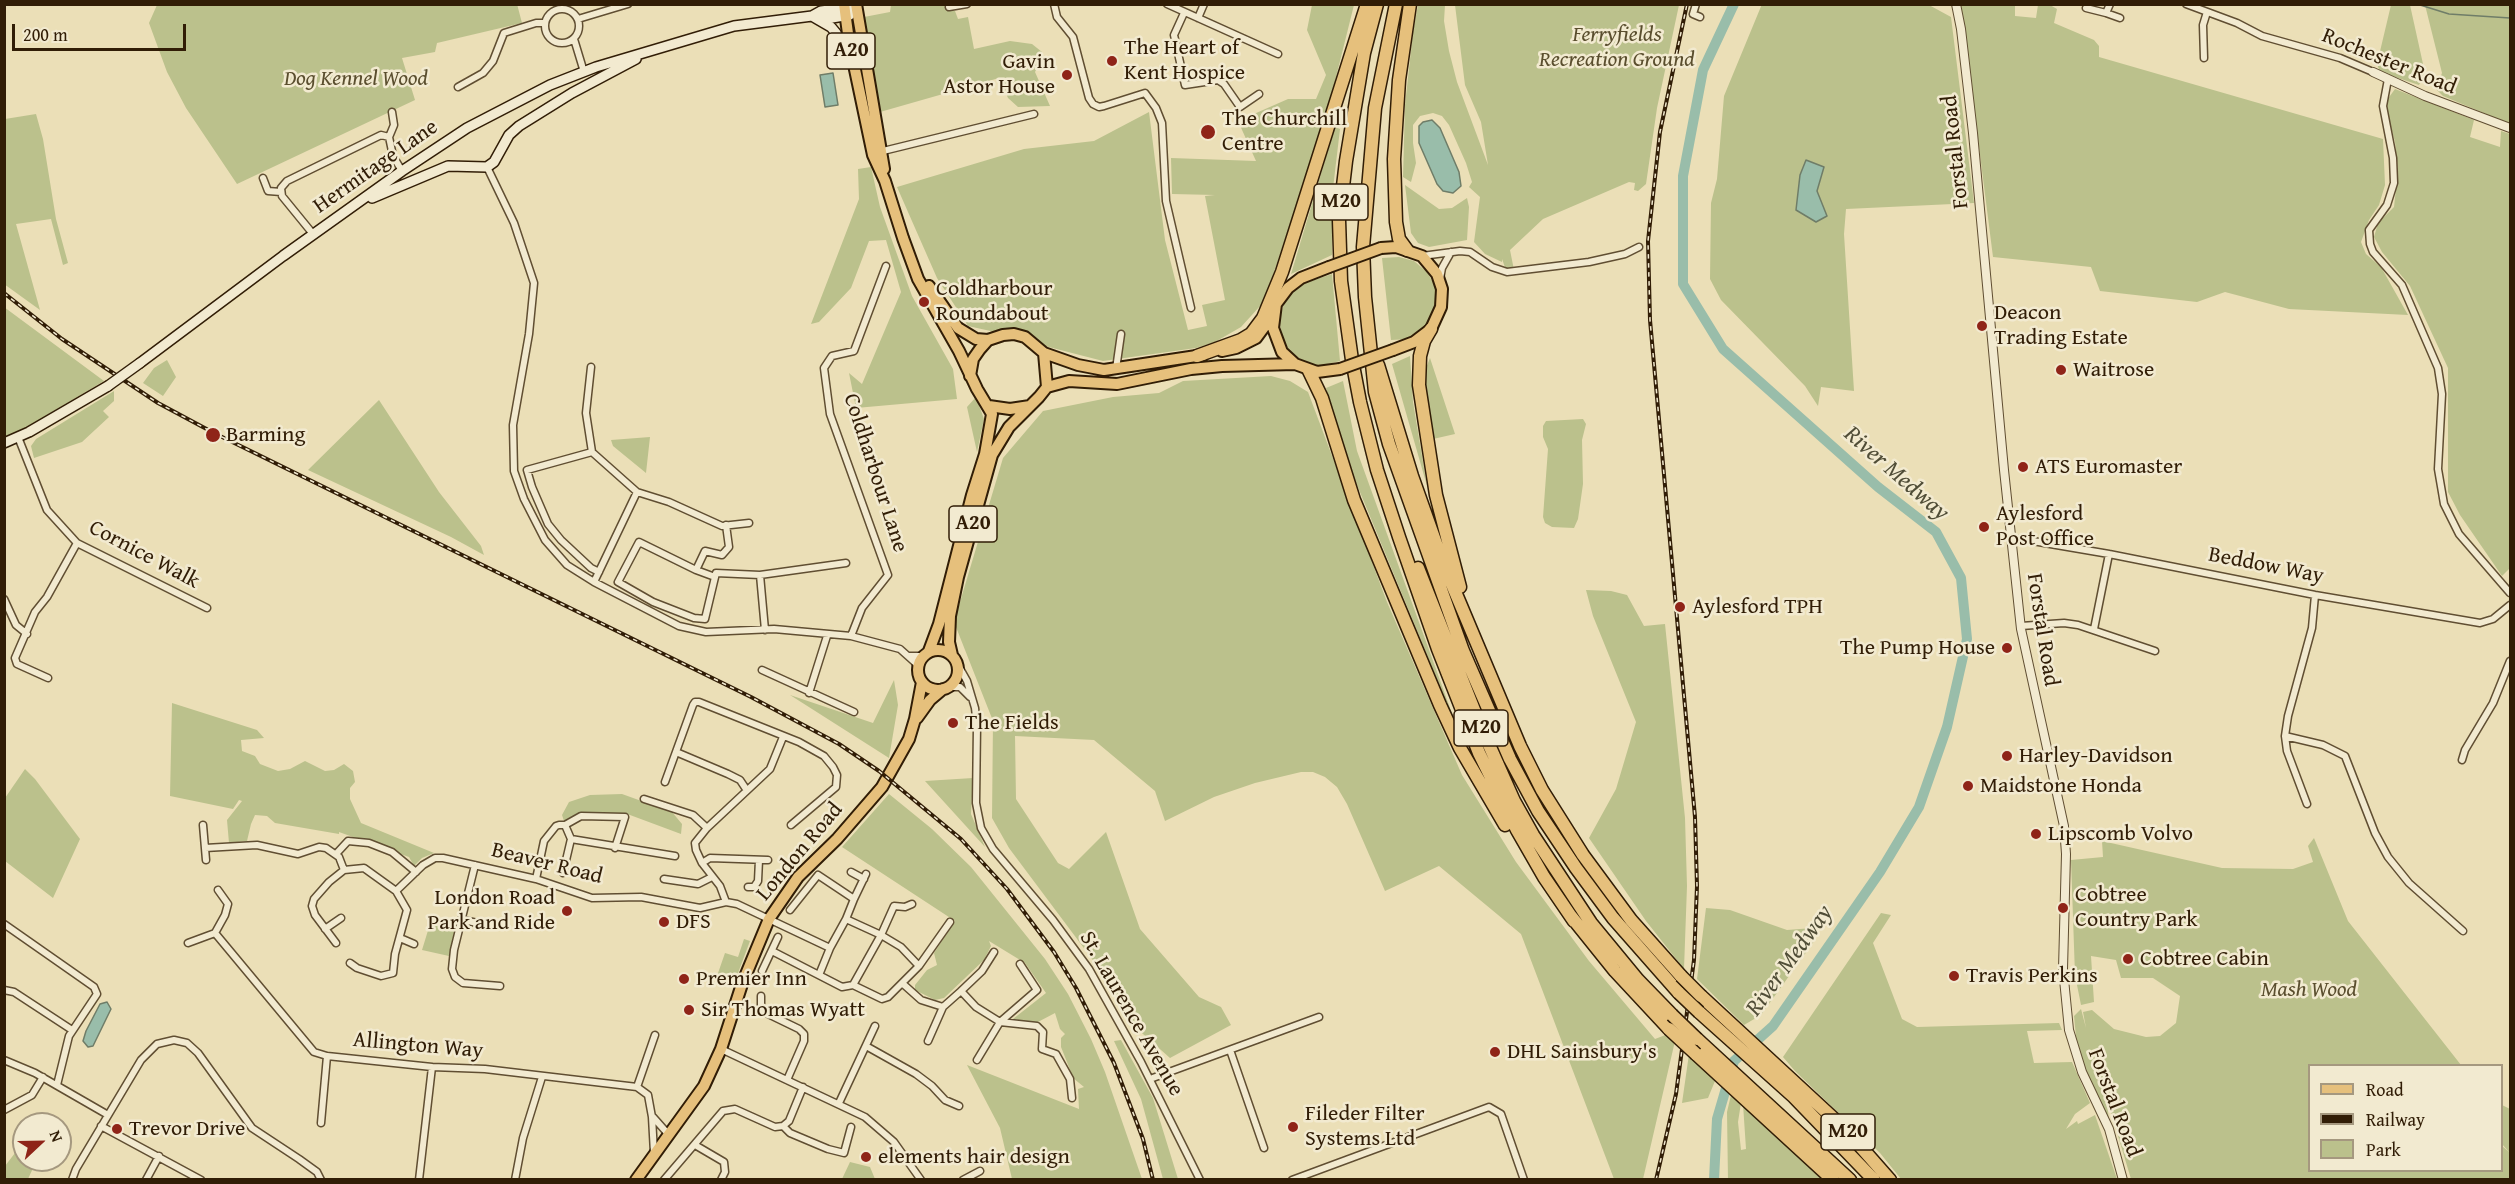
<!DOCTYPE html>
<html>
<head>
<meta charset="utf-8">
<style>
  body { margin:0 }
  #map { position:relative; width:2515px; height:1184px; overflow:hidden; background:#ebdfb7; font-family:"Gentium Book Plus",serif }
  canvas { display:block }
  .frame { position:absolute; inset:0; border:6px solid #311d06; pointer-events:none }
  .legend { position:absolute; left:2308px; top:1064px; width:195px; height:108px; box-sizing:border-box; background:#f2ead0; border:2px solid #a5987f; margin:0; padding:8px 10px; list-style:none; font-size:18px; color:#311d06 }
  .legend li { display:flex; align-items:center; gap:12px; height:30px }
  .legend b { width:30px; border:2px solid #a5987f }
  .north { position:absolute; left:12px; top:1112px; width:60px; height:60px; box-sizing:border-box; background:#f2ead0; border:2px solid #a5987f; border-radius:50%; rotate:68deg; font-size:16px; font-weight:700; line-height:24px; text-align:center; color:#311d06 }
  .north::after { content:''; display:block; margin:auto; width:21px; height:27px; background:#8f2418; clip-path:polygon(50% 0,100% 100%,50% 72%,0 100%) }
  .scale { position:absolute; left:12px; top:24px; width:174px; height:27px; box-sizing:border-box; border:3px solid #311d06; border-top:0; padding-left:8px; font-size:18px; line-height:21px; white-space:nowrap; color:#311d06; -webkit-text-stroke:4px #f2ead0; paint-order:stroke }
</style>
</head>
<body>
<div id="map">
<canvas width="2515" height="1184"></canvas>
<div class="frame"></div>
<ul class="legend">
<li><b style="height:8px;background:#e6c07c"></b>Road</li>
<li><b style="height:8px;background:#311d06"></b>Railway</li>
<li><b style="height:16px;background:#bbc18c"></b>Park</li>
</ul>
<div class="north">N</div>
<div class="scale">200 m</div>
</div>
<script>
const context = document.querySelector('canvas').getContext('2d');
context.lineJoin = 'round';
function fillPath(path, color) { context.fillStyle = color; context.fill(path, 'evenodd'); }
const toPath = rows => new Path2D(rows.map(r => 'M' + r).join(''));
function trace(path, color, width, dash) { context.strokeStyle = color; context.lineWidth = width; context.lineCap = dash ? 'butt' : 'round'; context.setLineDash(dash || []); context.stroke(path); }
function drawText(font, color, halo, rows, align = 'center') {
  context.font = font + ' "Gentium Book Plus",serif'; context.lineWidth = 5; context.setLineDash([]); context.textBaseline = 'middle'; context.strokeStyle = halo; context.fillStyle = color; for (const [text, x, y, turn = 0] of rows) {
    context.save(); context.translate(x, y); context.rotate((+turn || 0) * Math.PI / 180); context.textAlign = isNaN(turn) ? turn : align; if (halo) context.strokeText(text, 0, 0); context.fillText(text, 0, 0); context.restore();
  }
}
fillPath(toPath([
  [517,4,522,23,437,43,435,52,402,58,415,100,237,184,186,108,167,72,149,23,157,5],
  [1762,4,1929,5,1951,17,1974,203,1846,209,1844,234,1854,391,1821,387,1818,406,1805,386,1721,300,1710,279,1711,203,1717,179,1724,96],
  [891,5,948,5,945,5,946,10,955,11,958,19,968,17,974,49,1010,41,1032,44,1042,52,1041,60,1035,72,1050,106,1018,107,1008,98,999,78,880,112,864,17,890,12],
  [1312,5,1354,5,1327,113,1273,275,1261,305,1241,327,1215,342,1196,348,1103,361,1045,346,1033,335,1018,329,1005,328,995,332,968,326,937,278,897,187,1024,149,1094,141,1149,112,1165,240,1188,330,1207,326,1202,305,1225,300,1205,196,1215,195,1172,194,1171,158,1256,161,1238,121,1288,99,1316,99,1326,75,1307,30],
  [1418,5,1445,5,1444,21,1449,51,1457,82,1488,165,1481,122,1465,85,1455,5,1679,5,1657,108,1646,184,1638,191,1634,190,1635,183,1629,182,1543,219,1510,250,1514,270,1506,270,1502,259,1502,262,1485,254,1474,242,1480,197,1469,187,1472,182,1466,163,1449,125,1442,116,1433,113,1420,116,1413,125,1413,143,1416,163,1411,182,1403,177,1405,105,1413,32],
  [1961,5,2015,5,2015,16,2036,18,2038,5,2050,5,2057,9,2054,23,2094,40,2099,46,2099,57,2383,139,2385,185,2379,205,2369,220,2361,242,2366,254,2381,267,2408,315,2289,309,2225,292,2197,302,2100,291,2091,267,1993,257],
  [2391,5,2410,5,2425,73,2419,85,2380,72,2377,64],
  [2425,5,2510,5,2510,124,2443,96,2436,89,2442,73],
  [2395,89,2474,120,2470,137,2500,147,2501,131,2510,134,2510,568,2502,576,2460,515,2448,492,2448,368,2410,286,2382,252,2374,237,2378,223,2394,207,2398,170,2395,142,2386,108,2387,100],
  [36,114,43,139,56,219,68,263,63,265,51,219,16,224,40,310,4,284,5,119],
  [1335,127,1340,129,1332,197,1332,255,1291,274],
  [871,167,880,207,912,296,953,369,957,399,856,408,849,373,862,384,901,292,886,240,869,241,851,288,819,322,811,324,859,199,858,169],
  [1405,185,1439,209,1452,208,1467,198,1469,207,1467,240,1429,247,1418,243,1411,233],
  [1399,257,1414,261,1427,272,1435,286,1436,301,1431,322,1421,332,1410,339,1391,340,1382,258],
  [1332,274,1340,361,1319,366,1298,359,1291,353,1282,339,1279,318,1287,296,1299,285],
  [4,307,104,381,20,431,5,437],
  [1410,356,1413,402,1427,486,1392,364],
  [1430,358,1455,434,1433,439,1425,389,1426,368],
  [167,360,176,377,163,396,143,383,154,368],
  [1271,376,1290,381,1308,392,1387,602,1462,775,1516,862,1589,961,1655,1039,1668,1034,1675,1041,1643,1179,1614,1179,1521,934,1439,866,1385,891,1347,804,1337,787,1325,777,1313,772,1301,772,1255,783,1214,797,1165,821,1155,791,1094,740,1015,736,1016,799,1058,863,1069,869,1106,832,1140,929,1199,997,1221,1007,1231,1025,1170,1058,1134,1026,1101,971,1009,848,992,818,993,721,954,622,1003,458,1043,411,1113,397,1159,393,1183,381],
  [1343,381,1357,451,1458,730,1341,446,1326,388],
  [114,391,114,401,103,411,109,417,82,442,34,458,31,446,36,439],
  [976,397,984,419,977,452,967,407],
  [379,400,439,492,481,546,484,555,451,537,308,470],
  [1583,419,1586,424,1582,440,1583,484,1578,519,1574,528,1552,527,1545,523,1543,517,1548,449,1543,437,1543,426,1546,421],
  [650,437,646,473,613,446,611,440],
  [1586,590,1611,591,1627,595,1644,626,1665,624,1685,818,1687,886,1684,969,1646,921,1589,838,1616,789,1636,722,1593,616],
  [894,680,898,705,889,758,790,695,873,723],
  [172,703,257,730,264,738,241,740,242,751,255,756,260,764,278,771,290,769,305,761,325,771,334,770,344,764,353,771,355,782,350,788,350,799,361,823,434,853,422,858,414,866,409,857,339,832,339,834,275,823,267,816,255,815,251,824,247,841,229,843,227,820,242,801,239,800,233,809,170,796],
  [25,769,35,779,80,839,53,898,5,861,5,798],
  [973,778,971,814,985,847,925,781],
  [622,794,672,812,682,824,681,834,630,815,619,813,578,813,564,821,562,815,569,802,590,795],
  [889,794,932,829,971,867,1045,959,1068,994,1091,1039,1105,1072,1142,1179,1012,1179,1000,1128,967,1065,1079,1109,1078,1089,1084,1087,1073,1078,1067,1062,1061,1047,1061,1038,1065,1034,1060,1029,1055,1013,1036,1023,1013,1019,1046,993,1025,963,989,941,991,946,984,960,944,998,935,1000,915,990,915,985,927,970,937,965,934,953,955,921,842,847],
  [2314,838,2348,921,2461,1065,2310,1066,2310,1170,2502,1170,2502,1146,2509,1152,2502,1144,2502,1105,2510,1109,2510,1179,2131,1179,2106,1096,2109,1120,2087,1074,2077,1047,2074,1016,2081,1009,2086,1028,2083,1012,2092,1010,2114,1029,2146,1037,2160,1036,2176,1023,2180,996,2153,978,2121,978,2116,960,2091,956,2094,1002,2081,1005,2075,975,2071,860,2103,857,2102,841,2222,868,2293,869,2313,862,2308,846],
  [1706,908,1730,910,1787,930,1813,928,1815,940,1761,1015,1744,1025,1697,979],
  [1881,913,1891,915,1873,943,1902,1019,1917,1027,2059,1023,2062,1030,2027,1031,2034,1063,2072,1062,2090,1103,2075,1114,2066,1129,2077,1121,2078,1124,2095,1115,2117,1179,1901,1179,1880,1153,1795,1071,1783,1057],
  [430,924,457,930,449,956,422,950],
  [744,939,750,941,735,981,721,984,717,976,725,953,738,957],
  [1121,1040,1153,1098,1178,1179,1163,1179,1141,1099,1114,1041],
  [1689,1054,1715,1081,1708,1098,1682,1103],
  [1731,1095,1741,1103,1738,1122,1741,1150,1746,1149,1743,1104,1821,1179,1728,1180,1727,1112],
  [15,1153,24,1153,24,1160,32,1161,34,1166,28,1179,5,1179,5,1166],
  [850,1162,870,1167,875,1179,842,1179]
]), '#bbc18c');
const water = toPath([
  [833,73,838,105,825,107,820,75,833,73],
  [1432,120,1440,128,1459,172,1461,186,1453,193,1443,191,1437,184,1419,143,1419,126,1423,122,1432,120],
  [1806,160,1824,167,1817,191,1827,216,1816,222,1796,210,1800,175,1806,160],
  [107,1002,111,1009,93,1046,88,1047,83,1041,86,1031,100,1004,107,1002]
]);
fillPath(water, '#99bdaa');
trace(water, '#6f7d68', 1.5);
trace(toPath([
  [2417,4,2449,14,2510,18]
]), '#6f7d68', 1.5);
trace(toPath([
  [1714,1180,1717,1119,1734,1061,1773,1026,1880,872,1919,807,1947,727,1967,639,1961,578,1936,532,1878,487,1723,349,1683,284,1683,176,1703,70,1734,4]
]), '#99bdaa', 10);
const minor = toPath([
  [1054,4,1057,17,1073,37,1089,98,1093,104,1099,107,1104,106,1145,93,1156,108,1162,123,1166,201,1191,308],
  [1167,4,1278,54],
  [1696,4,1693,14,1700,17],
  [2186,4,2237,23,2262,36,2340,58,2373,72],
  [949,7,967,4],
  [2086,8,2106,13,2110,4],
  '545 26a17 17 0 1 1 34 0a17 17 0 1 1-34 0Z',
  [1184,13,1174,35,1185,85,1218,80,1224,84,1240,107,1259,94],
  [2106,13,2120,18],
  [1198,18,1204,4],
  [578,19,628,4],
  [574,39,584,72],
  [2204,58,2203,25,2207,12],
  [2388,79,2383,106,2393,158,2394,183,2387,205,2369,230,2370,244,2373,252,2402,285,2438,368,2442,394,2438,469,2444,504,2459,534,2510,593],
  [458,87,483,73,493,61,504,33,536,23,545,23],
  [389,137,394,125,392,112],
  [879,152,1034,114],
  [487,167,514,223,534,283,529,334,513,425,514,471,524,499,545,540,567,565,594,582,679,626,706,632,774,629,851,636,900,649,919,666],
  [263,178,268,191,281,192],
  [313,234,282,196,281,188,287,181,381,135,389,137,393,156,402,171],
  [1422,256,1460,251,1470,252,1492,267,1507,272,1589,262,1625,254,1639,247],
  [1440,279,1442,268,1451,252],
  [591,367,586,413,592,452,527,470,532,487,548,524,561,540,591,568,599,572],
  [1116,369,1121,334],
  [18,437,47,510,77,543,207,608],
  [592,452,637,492,594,582],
  [637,492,669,502,722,526,749,523],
  [726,525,729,547,722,555,705,551,696,570,639,542,618,582,653,602,694,618,705,619,716,573,760,575,846,563],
  [2011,540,2021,539,2109,554,2315,595,2480,623,2493,619,2510,605],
  [696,570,715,577],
  [760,575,765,630],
  [2315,595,2312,628,2288,716,2285,736,2323,745,2345,756,2375,833,2388,857,2409,883,2463,931],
  [4,599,16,625,27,634],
  [2021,626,2064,623,2078,625,2155,651],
  [2094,629,2109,554],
  [851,636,862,608,888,575,830,414,824,368,832,356,854,351,886,266],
  [908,656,923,656],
  [958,665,967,681,975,708,977,726,976,803,981,828,993,849,1053,920,1089,969,1141,1062,1200,1180],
  [762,670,854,712],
  [48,678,17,664,15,658,35,612,47,597,77,543],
  [949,687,960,687,970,697],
  [809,693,827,636],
  [2285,736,2287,751,2307,804],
  [676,752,728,774,740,780,746,789],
  [2462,760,2465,750,2493,703,2510,661],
  [665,782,693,705,695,702,699,702,799,742,824,756,833,767,837,775,836,787,791,825],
  [644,799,693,815,707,828],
  [203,825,206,860],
  [565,825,581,816,625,817,615,848],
  [205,848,257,845,298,854,319,847,326,848,339,857,344,870],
  [336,854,348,841,369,843,392,852,416,872],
  [702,863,696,850,695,843,707,828,770,769,783,737],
  [475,865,454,950,452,969,455,977,463,983,500,986],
  [851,872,864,879],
  [563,873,571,839],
  [536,879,544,841,556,826,559,825,565,825,571,839,675,856],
  [664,879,698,884,712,877],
  [748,887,754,887,758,881,759,860],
  [396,891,423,865,435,858,443,858,536,879,592,898,641,897,700,908,726,902,737,904,830,948,846,919,881,935,901,947,919,966,902,983,921,1000,943,1007,961,991,976,1007,1000,1022,1037,1026,1043,1032,1042,1049,1056,1054,1070,1079,1072,1098],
  [854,899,866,874],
  [726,902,720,886,702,863,710,858,768,860],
  [790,910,818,875,854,899,846,919],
  [463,920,482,924],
  [4,924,94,987,97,994,69,1036,57,1085],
  [325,929,341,918],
  [215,933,314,1052,327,1056,432,1067,485,1069,637,1087,648,1095,652,1117,654,1153],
  [400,938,414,944],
  [188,943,215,933,225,915,228,904,218,890],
  [336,943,315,915,312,906,314,899,329,882,344,870,364,868,396,891,407,910,395,954,393,973,381,976,357,968,350,963],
  [772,951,842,987,853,985,882,999,888,997,902,983],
  [919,966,950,922],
  [762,971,778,937],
  [819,975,830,948],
  [853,985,881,935,894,906,905,907,912,904],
  [4,990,14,992,72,1030],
  [961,991,982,971,994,952],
  [761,996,761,1008,766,1013,799,1029,804,1034,804,1041,787,1080],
  [928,1041,943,1007],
  [866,1046,916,1074,932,1086,945,1100,959,1106],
  [721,1049,865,1117,894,1142,921,1180],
  [1230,1050,1264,1148],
  [4,1060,35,1073,108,1115],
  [977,1060,1000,1022,1037,990,1020,964],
  [1150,1079,1319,1017],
  [637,1087,655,1035],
  [839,1103,875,1026],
  [4,1110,32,1095,43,1077],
  [653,1117,669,1135],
  [321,1123,327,1056],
  [101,1126,201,1180],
  [783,1126,790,1133,828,1149,844,1153,851,1127],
  [695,1145,724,1162,725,1172,721,1180],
  [72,1180,76,1169,141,1060,157,1044,174,1040,187,1043,198,1053,252,1128,299,1159,317,1172,321,1180],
  [146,1180,159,1156],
  [419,1180,432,1067],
  [515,1180,523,1138,542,1077],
  [664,1180,723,1111,735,1109,775,1127,783,1126,789,1121,803,1087],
  [963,1180,980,1171],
  [1292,1180,1489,1107,1501,1114,1524,1180]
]);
const tertiary = toPath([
  [1956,4,1961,29,1973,133,2004,470,2021,629,2064,826,2066,854,2063,969,2069,1030,2082,1072,2109,1129,2123,1180],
  [2373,72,2425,96,2510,128]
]);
const secondary = toPath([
  [812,16,831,27,836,33,849,61],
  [820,20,850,15],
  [372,198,448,166,487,167,494,162,509,135,519,126,572,93,636,59],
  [140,363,283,256,402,171,467,128,550,85,596,67,734,26,812,16,821,11,845,8,850,10],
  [4,443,29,432,108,386]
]);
const primary = toPath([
  [844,4,849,41,873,155,885,181,903,238,918,279,959,351,977,389,992,414,985,454,972,495,939,624,929,651],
  [856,4,884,169],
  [1381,248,1396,247,1422,256,1437,274,1442,289,1441,307,1431,329,1414,342,1393,350],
  [1329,267,1301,278,1288,288,1276,304,1273,328,1282,352,1295,364,1317,372,1340,369],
  [929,286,958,328,976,339,988,340],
  [1222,351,1236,348,1256,338,1273,315],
  [1044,353,1078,365,1104,370,1203,355],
  [1047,387,1069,381,1117,384,1191,369,1222,366,1295,364],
  [989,406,1010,409,1030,406],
  '918 670a20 20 0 1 1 40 0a20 20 0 1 1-40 0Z',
  [952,655,949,642,950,616,958,577,992,455,1009,427,1039,397,1047,387,1044,353,1025,337,1014,334,1003,335,988,340,980,349,973,359,970,376],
  [917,718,930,700,943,689],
  [636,1180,704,1086,721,1049,742,984,769,919,798,877,837,839,882,787,909,739,915,719,922,682]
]);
const motorway = toPath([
  [1377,4,1364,53,1346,161,1339,220,1341,281,1352,360,1360,402,1377,470,1399,537,1438,649,1479,753,1517,830,1544,877,1574,921],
  [1396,4,1375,108,1363,247,1365,297,1375,392,1389,444,1463,651,1510,759,1538,811,1576,868,1613,918,1679,993],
  [1407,250,1399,239,1396,222,1394,159,1399,80,1410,4],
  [1431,329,1424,341,1420,356,1419,385,1436,495,1460,587],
  [1197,356,1241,340,1251,334,1263,318,1282,272,1367,4],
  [1378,365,1412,476,1443,563,1520,746,1542,790,1583,855,1631,920,1681,976],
  [1309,371,1322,398,1354,500,1440,705,1460,748,1505,825],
  [1418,568,1478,720,1514,801,1533,835,1591,923,1638,980,1672,1015],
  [1570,915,1615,971,1669,1029],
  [1701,996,1846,1130,1890,1180],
  [1699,1012,1794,1097,1874,1180],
  [1697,1039,1850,1180],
  [1696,1054,1833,1180]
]);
trace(minor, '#604e32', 9);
trace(tertiary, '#604e32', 10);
trace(secondary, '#311d06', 12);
trace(primary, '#311d06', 14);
trace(motorway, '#311d06', 15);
trace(minor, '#f2ead0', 6);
trace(tertiary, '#f2ead0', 8);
trace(secondary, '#f2ead0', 9);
trace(primary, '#e6c07c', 10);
trace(motorway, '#e6c07c', 12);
const rail = toPath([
  [4,293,62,339,158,403,214,433,751,697,839,744,879,771,961,839,1007,889,1054,952,1076,988,1114,1063,1143,1139,1153,1180],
  [1656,1180,1676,1094,1694,960,1697,886,1695,817,1650,320,1648,241,1660,132,1687,4]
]);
trace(rail, '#311d06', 4);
trace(rail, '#f2ead0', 1.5, [4.5]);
const secondaryBridge = toPath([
  [108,386,140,363]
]);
const primaryBridge = toPath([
  [1329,267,1381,248],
  [1340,369,1393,350]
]);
const motorwayBridge = toPath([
  [1681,976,1701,996],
  [1679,993,1699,1012],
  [1672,1015,1697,1039],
  [1669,1029,1696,1054]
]);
trace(secondaryBridge, '#311d06', 12, []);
trace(primaryBridge, '#311d06', 14, []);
trace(motorwayBridge, '#311d06', 15, []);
trace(secondaryBridge, '#f2ead0', 9);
trace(primaryBridge, '#e6c07c', 10);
trace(motorwayBridge, '#e6c07c', 12);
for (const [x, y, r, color] of [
  [1112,61,6,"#8f2418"],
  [1067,75,6,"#8f2418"],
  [1208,132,8,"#8f2418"],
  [924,302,6,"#8f2418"],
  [1982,326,6,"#8f2418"],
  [2061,370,6,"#8f2418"],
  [213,435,8,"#8f2418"],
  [2023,467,6,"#8f2418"],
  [1984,527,6,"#8f2418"],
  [1680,607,6,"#8f2418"],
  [2007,648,6,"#8f2418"],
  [953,723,6,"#8f2418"],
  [2007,756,6,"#8f2418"],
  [1968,786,6,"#8f2418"],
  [2036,834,6,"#8f2418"],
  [2063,908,6,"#8f2418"],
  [567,911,6,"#8f2418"],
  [664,922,6,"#8f2418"],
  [2128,959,6,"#8f2418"],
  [1954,976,6,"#8f2418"],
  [684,979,6,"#8f2418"],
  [689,1010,6,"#8f2418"],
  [1495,1052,6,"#8f2418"],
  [1293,1127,6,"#8f2418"],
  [117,1129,6,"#8f2418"],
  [866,1157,6,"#8f2418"]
]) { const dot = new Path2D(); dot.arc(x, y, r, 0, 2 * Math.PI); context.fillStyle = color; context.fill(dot); trace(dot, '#f2ead0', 2); }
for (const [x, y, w] of [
  [851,51,48],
  [1341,202,54],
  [973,524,48],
  [1481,728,54],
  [1848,1132,54]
]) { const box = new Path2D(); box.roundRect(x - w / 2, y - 18, w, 36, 4.5); context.fillStyle = '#f2ead0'; context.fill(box); trace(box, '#311d06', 1.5); }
drawText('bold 21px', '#311d06', null, [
  ["A20",851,51],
  ["M20",1341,202],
  ["A20",973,524],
  ["M20",1481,728],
  ["M20",1848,1132]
]);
drawText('italic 22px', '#5a4e2e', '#f2ead0', [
  ["Ferryfields",1617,35],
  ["Recreation Ground",1617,60],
  ["Dog Kennel Wood",356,79],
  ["Mash Wood",2309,990]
]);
drawText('22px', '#311d06', '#f2ead0', [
  ["The Heart of",1124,48],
  ["Kent Hospice",1124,73],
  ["Gavin",1055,62,"right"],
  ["Astor House",1055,87,"right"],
  ["The Churchill",1222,119],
  ["Centre",1222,144],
  ["Coldharbour",936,289],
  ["Roundabout",936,314],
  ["Deacon",1994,313],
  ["Trading Estate",1994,338],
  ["Waitrose",2073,370],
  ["Barming",226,435],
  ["ATS Euromaster",2035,467],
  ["Aylesford",1996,514],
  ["Post Office",1996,539],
  ["Aylesford TPH",1692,607],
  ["The Pump House",1995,648,"right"],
  ["The Fields",965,723],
  ["Harley-Davidson",2019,756],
  ["Maidstone Honda",1980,786],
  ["Lipscomb Volvo",2048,834],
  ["Cobtree",2075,895],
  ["Country Park",2075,920],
  ["London Road",555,898,"right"],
  ["Park and Ride",555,923,"right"],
  ["DFS",676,922],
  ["Cobtree Cabin",2140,959],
  ["Travis Perkins",1966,976],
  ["Premier Inn",696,979],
  ["Sir Thomas Wyatt",701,1010],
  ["DHL Sainsbury's",1507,1052],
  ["Fileder Filter",1305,1114],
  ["Systems Ltd",1305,1139],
  ["Trevor Drive",129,1129],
  ["elements hair design",878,1157]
], 'left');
drawText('22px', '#311d06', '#f2ead0', [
  ["Rochester Road",2389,62,22],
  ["Forstal Road",1956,152,-96],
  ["Hermitage Lane",376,167,-35],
  ["Coldharbour Lane",875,473,72],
  ["Cornice Walk",144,555,28],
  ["Beddow Way",2266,566,11],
  ["Forstal Road",2042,630,81],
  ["London Road",800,852,-50],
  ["Beaver Road",547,864,14],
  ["St. Laurence Avenue",1131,1014,60],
  ["Allington Way",418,1046,5],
  ["Forstal Road",2114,1103,69]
]);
drawText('italic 24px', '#504d37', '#f2ead0', [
  ["River Medway",1896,474,41],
  ["River Medway",1790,961,-54]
]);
</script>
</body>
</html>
